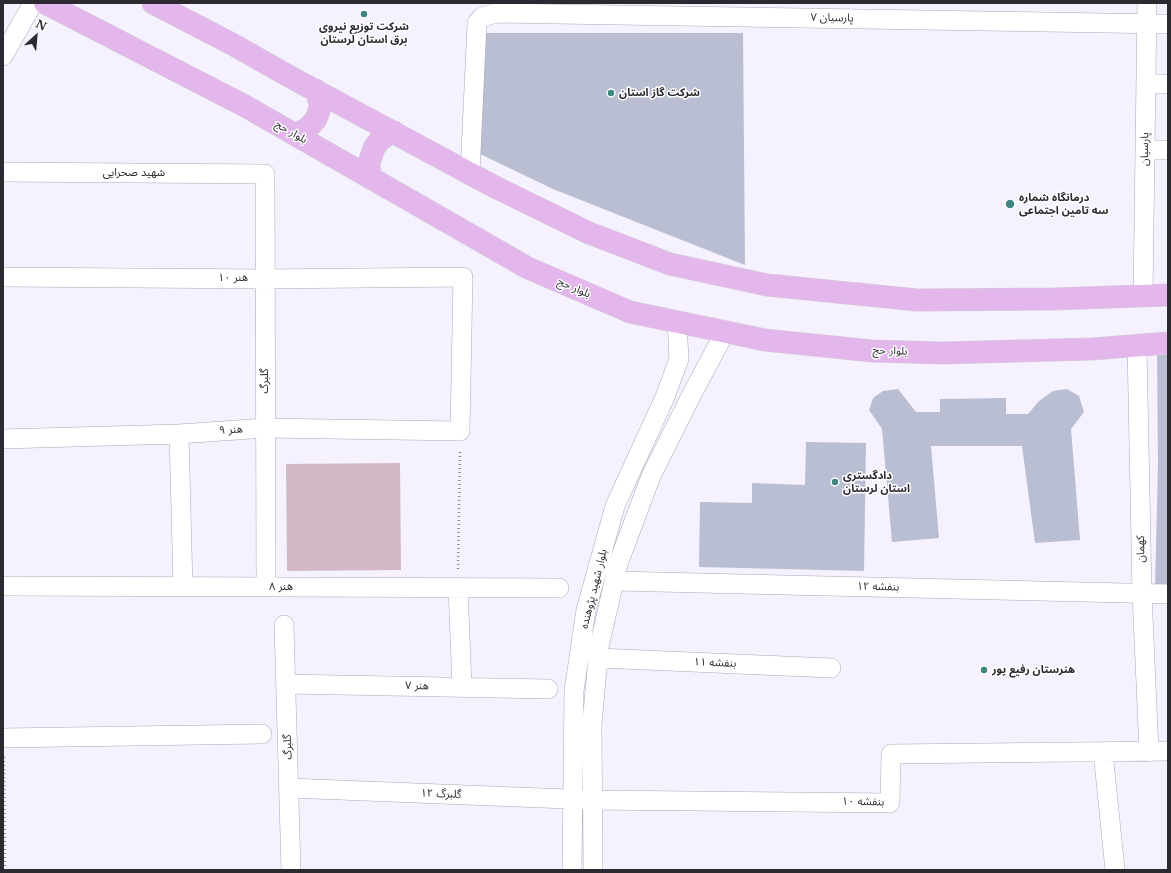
<!DOCTYPE html>
<html>
<head>
<meta charset="utf-8">
<style>
  body { margin:0 }
  #map { position:relative; width:1171px; height:873px; overflow:hidden; background:#f5f1fe; font-family:"Libre Baskerville",serif }
  canvas { display:block }
  .frame { position:absolute; inset:0; border:4px solid #2c2931; pointer-events:none }
  .north { position:absolute; left:16px; top:16px; width:40px; height:40px; -webkit-text-stroke:3px #fff; paint-order:stroke; rotate:26deg; font-size:11px; font-weight:700; line-height:16px; text-align:center; color:#2c2931 }
  .north::after { content:''; display:block; margin:auto; width:14px; height:18px; background:#2c2931; clip-path:polygon(50% 0,100% 100%,50% 72%,0 100%) }
</style>
</head>
<body>
<div id="map">
<canvas width="1171" height="873"></canvas>
<div class="frame"></div>
<div class="north">N</div>
</div>
<script>
const context = document.querySelector('canvas').getContext('2d');
context.lineJoin = 'round';
function fillPath(path, color) { context.fillStyle = color; context.fill(path, 'evenodd'); }
const toPath = rows => new Path2D(rows.map(r => 'M' + r).join(''));
function trace(path, color, width, dash) { context.strokeStyle = color; context.lineWidth = width; context.lineCap = dash ? 'butt' : 'round'; context.setLineDash(dash || []); context.stroke(path); }
function drawText(font, color, halo, rows, align = 'center') {
  context.font = font + ' "Libre Baskerville","Noto Sans Arabic",serif'; context.lineWidth = 3; context.setLineDash([]); context.textBaseline = 'middle'; context.strokeStyle = halo; context.fillStyle = color; for (const [text, x, y, turn = 0] of rows) {
    context.save(); context.translate(x, y); context.rotate((+turn || 0) * Math.PI / 180); context.textAlign = isNaN(turn) ? turn : align; if (halo) context.strokeText(text, 0, 0); context.fillText(text, 0, 0); context.restore();
  }
}
fillPath(toPath([
  [400,463,401,570,287,571,286,464]
]), '#d3b9c7');
fillPath(toPath([
  [480,33,743,33,745,265,553,189,478,153],
  [1157,354,1168,354,1168,589,1155,589,1158,463],
  [898,389,916,412,940,412,940,399,1006,398,1006,414,1028,414,1039,401,1053,391,1067,389,1079,396,1084,412,1071,429,1080,540,1035,543,1022,446,931,446,939,538,892,542,882,429,869,410,873,398,883,391],
  [806,442,866,443,864,571,699,567,700,502,752,503,752,483,805,485]
]), '#babed2');
const minor = toPath([
  [3,56,33,3],
  [1147,84,1168,84],
  [1145,150,1168,150],
  [3,172,265,174,266,587],
  [470,174,477,23,482,17,496,13,1168,24],
  [3,277,265,279,463,277,460,431,266,428,179,434,3,439],
  [1143,296,1147,3],
  [1137,346,1142,593,1149,752],
  [179,434,183,587],
  [615,581,1168,594],
  [3,586,559,588],
  [458,587,462,687],
  [284,625,291,870],
  [598,658,831,668],
  [286,684,548,689],
  [3,738,262,734],
  [1103,752,1115,870],
  [289,788,593,800,890,803,891,754,1168,751],
  [572,870,574,691,586,610,615,506,665,397,679,359,677,322],
  [593,870,592,724,599,647,618,564,651,476,691,396,725,332]
]);
const major = toPath([
  [45,3,245,106,528,268,630,312,765,340,872,351,943,353,1092,349,1168,343],
  [153,3,232,44,294,79,495,187,589,233,670,264,767,285,917,300,1054,299,1168,295],
  [294,134,303,131,310,126,316,119,319,111,320,104,316,90],
  [370,178,369,163,374,148,379,141,386,136,394,132]
]);
trace(minor, '#ada7bb', 20);
trace(major, '#d5d4d6', 23);
trace(toPath([
  [458,569,460,450],
  [4,757,5,870]
]), '#8e8b95', 2.5, [1, 3]);
trace(minor, '#fff', 19);
trace(major, '#e3b7eb', 22);
for (const [x, y, r, color] of [
  [364,14,4,"#3e8682"],
  [611,93,4,"#3e8682"],
  [1010,204,5,"#3e8682"],
  [835,482,4,"#3e8682"],
  [984,670,4,"#3e8682"]
]) { const dot = new Path2D(); dot.arc(x, y, r, 0, 2 * Math.PI); context.fillStyle = color; context.fill(dot); trace(dot, '#fff', 1.5); }
drawText('11px', '#2c2931', '#fff', [
  ["پارسیان ۷",832,18,1],
  ["بلوار حج",291,132,30],
  ["پارسیان",1145,149,-89],
  ["شهید صحرایی",134,173],
  ["هنر ۱۰",233,278],
  ["بلوار حج",574,288,23],
  ["بلوار حج",890,351,2],
  ["گلبرگ",265,381,-90],
  ["هنر ۹",231,430,-4],
  ["کهمان",1141,549,-91],
  ["هنر ۸",281,587],
  ["بنفشه ۱۲",878,587,1],
  ["بلوار شهید پژوهنده",594,589,-76],
  ["بنفشه ۱۱",715,663,2],
  ["هنر ۷",417,686,1],
  ["گلبرگ",288,747,-92],
  ["گلبرگ ۱۲",441,794,2],
  ["بنفشه ۱۰",863,802,1]
]);
drawText('bold 11px', '#2c2931', '#fff', [
  ["شرکت توزیع نیروی",364,27,"center"],
  ["برق استان لرستان",364,40,"center"],
  ["شرکت گاز استان",619,93],
  ["درمانگاه شماره",1019,198],
  ["سه تامین اجتماعی",1019,211],
  ["دادگستری",843,476],
  ["استان لرستان",843,489],
  ["هنرستان رفیع پور",992,670]
], 'left');
</script>
</body>
</html>
